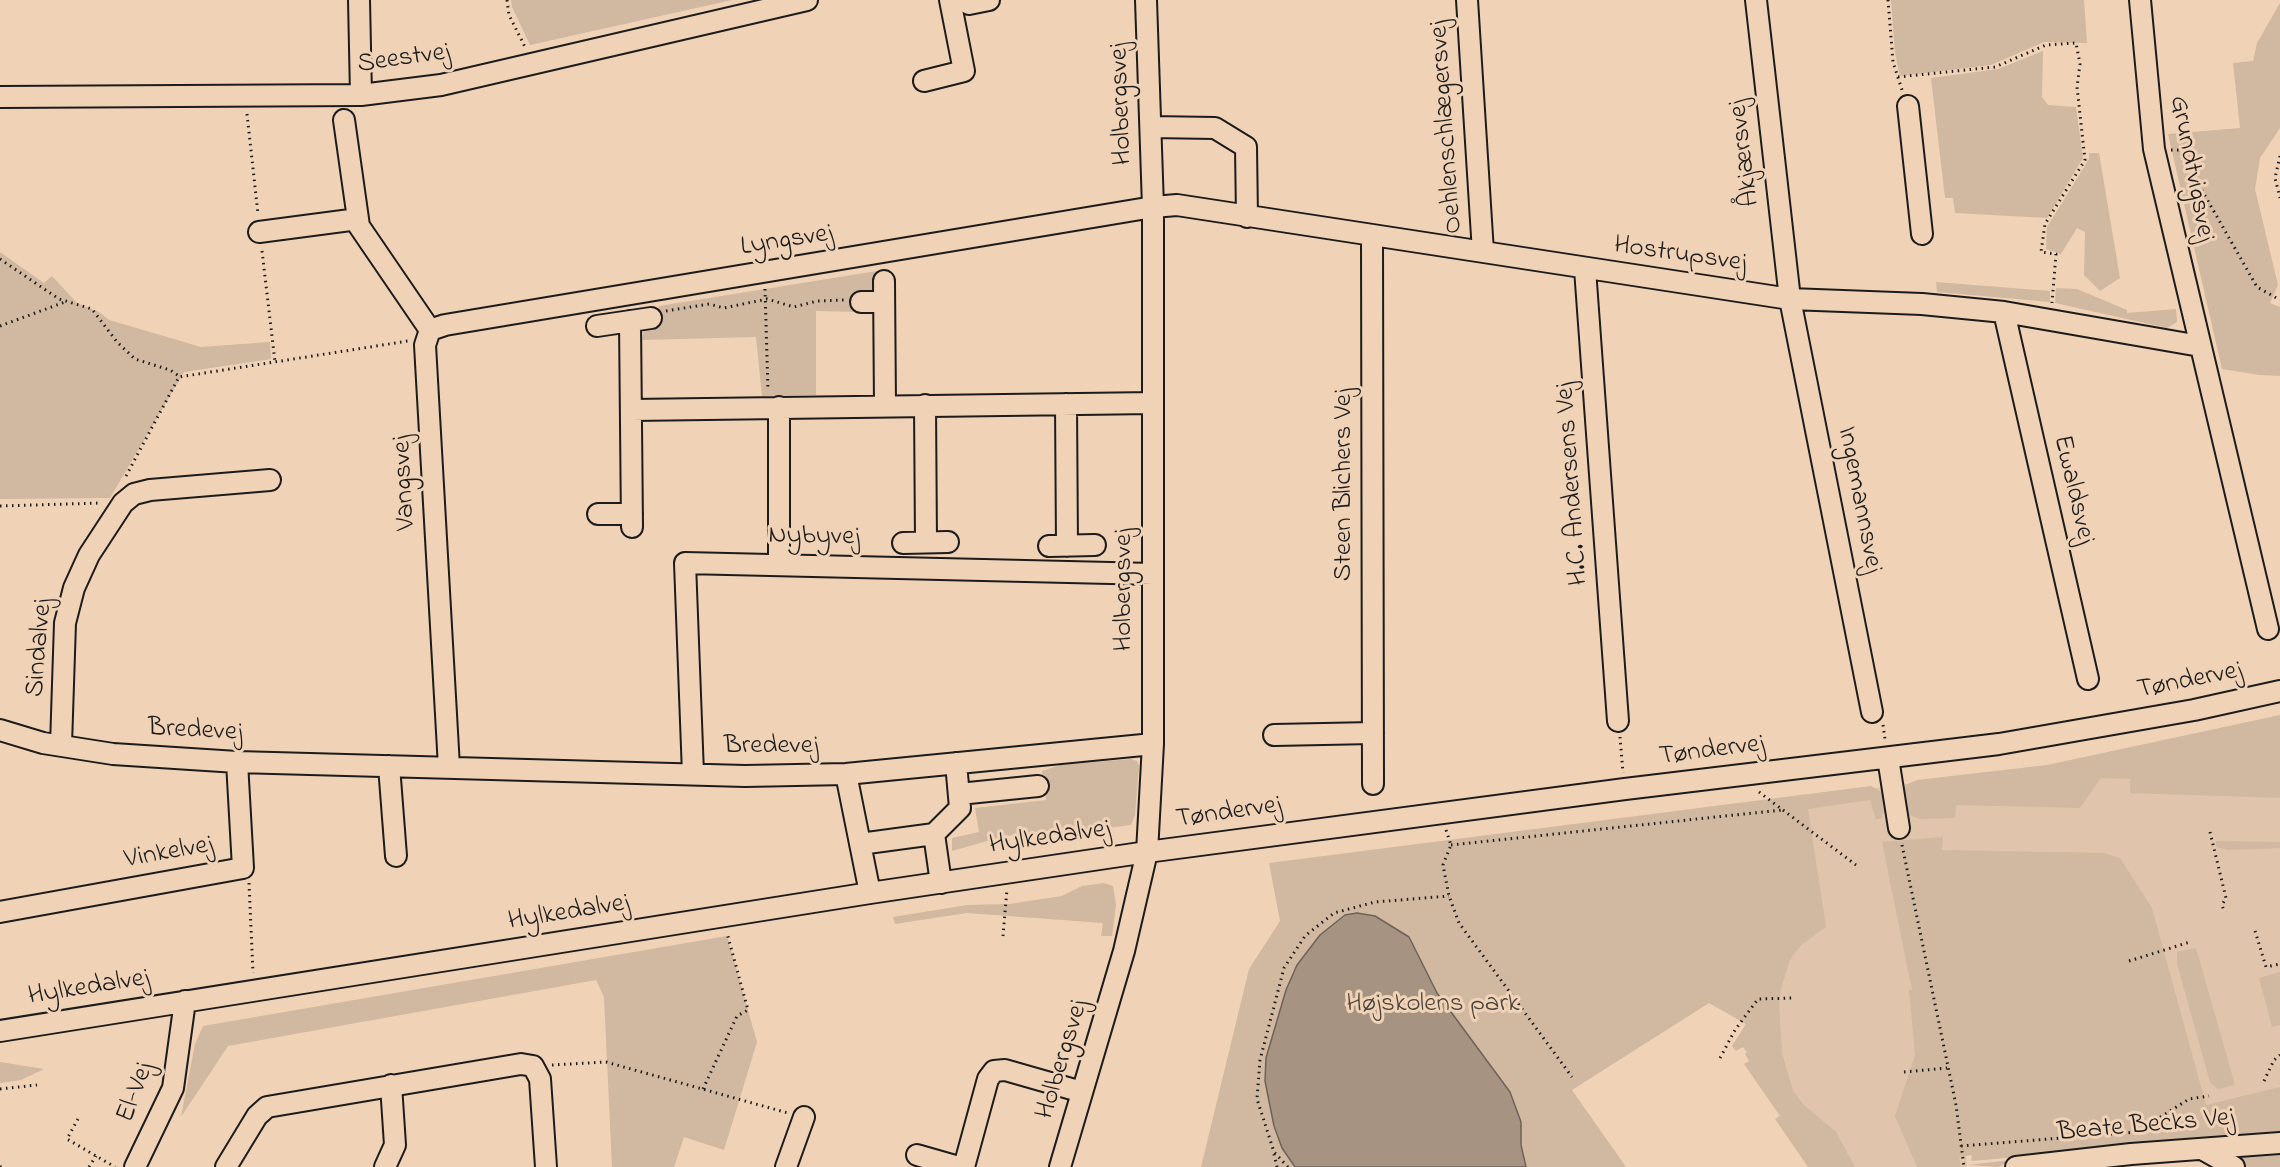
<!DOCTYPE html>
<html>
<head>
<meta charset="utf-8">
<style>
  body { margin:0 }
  canvas { display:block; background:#f0d2b6 }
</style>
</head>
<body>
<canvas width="2280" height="1167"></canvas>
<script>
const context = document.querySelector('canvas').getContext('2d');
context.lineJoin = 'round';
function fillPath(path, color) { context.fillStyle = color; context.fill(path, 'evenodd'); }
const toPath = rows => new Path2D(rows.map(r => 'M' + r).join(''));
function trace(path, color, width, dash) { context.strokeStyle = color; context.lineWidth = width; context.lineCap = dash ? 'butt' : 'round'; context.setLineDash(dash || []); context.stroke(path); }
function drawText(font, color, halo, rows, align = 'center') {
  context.font = font + ' "Indie Flower",sans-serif'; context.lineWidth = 6; context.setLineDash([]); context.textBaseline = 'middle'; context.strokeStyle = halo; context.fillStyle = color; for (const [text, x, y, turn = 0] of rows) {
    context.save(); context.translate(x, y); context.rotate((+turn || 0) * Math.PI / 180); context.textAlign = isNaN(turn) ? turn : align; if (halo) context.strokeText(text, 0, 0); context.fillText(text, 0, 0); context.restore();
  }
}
fillPath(toPath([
  [2280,739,2280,1127,1966,1152,1967,1167,1854,1167,1792,1098,1777,1051,1784,799]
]), '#e0c4ab');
fillPath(toPath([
  [511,0,732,0,530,45,512,7],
  [1891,0,2084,0,2087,43,2044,42,1991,65,1900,76,1895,53],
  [2280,3,2280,128,2260,158,2255,189,2278,285,2270,303,2280,307,2280,376,2260,375,2222,369,2168,134,2240,128,2233,63,2253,61,2257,43],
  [2043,51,2042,97,2048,105,2076,107,2083,158,2047,218,1955,213,1953,198,1945,198,1931,78,1998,69],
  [2089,153,2099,153,2120,278,2100,291,2084,275,2085,232,2077,228,2061,254,2046,249,2047,227,2089,159],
  [0,252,44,283,52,276,77,303,99,312,109,320,201,347,270,342,271,359,184,372,110,498,0,499],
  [877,271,875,290,858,291,858,312,816,311,816,395,762,396,756,337,642,340,645,326,658,326,659,306],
  [1936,282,2050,291,2050,302,1937,292],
  [2056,288,2077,289,2127,310,2127,313,2176,309,2177,322,2167,328,2055,303],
  [2280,715,2280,798,2130,793,2130,779,2101,778,2080,808,1956,805,1955,818,1920,819,1909,815,1903,806,1900,787,1917,780,2047,765],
  [1131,759,1137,761,1139,766,1135,815,1131,825,1092,830,1042,831,1001,837,952,851,952,838,979,832,975,808,1046,800,1042,771,1060,765],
  [1871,786,1883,793,1885,808,1881,818,1876,820,1870,800,1808,809,1826,927,1801,945,1790,960,1781,988,1779,1005,1782,1053,1793,1091,1803,1104,1836,1132,1855,1167,1808,1167,1775,1119,1780,1116,1744,1064,1749,1061,1745,1054,1747,1052,1743,1047,1736,1051,1732,1046,1746,1024,1709,1003,1572,1090,1626,1167,1201,1167,1249,969,1280,921,1269,863],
  [1943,837,1942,850,2104,853,2120,858,2152,908,2206,1105,2280,1087,2280,1135,1971,1161,1972,1155,1959,1157,1961,1167,1917,1167,1895,1116,1915,1055,1909,990,1912,990,1882,842],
  [2216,841,2280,842,2280,848,2228,850,2216,847],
  [1104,883,1113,886,1116,905,1112,936,1101,936,1103,923,967,913,895,924,893,917,967,905,1009,904,1062,896,1082,886],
  [727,936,757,1042,724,1150,684,1137,674,1167,612,1167,604,997,596,980,228,1046,181,1117,195,1044,203,1026],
  [2196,948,2235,1085,2218,1089,2210,1082,2177,964,2177,952],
  [2280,972,2280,1025,2272,1027,2259,978],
  [0,1062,44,1069,21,1080,0,1083],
  [2280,1149,2280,1167,2246,1167,2225,1154],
  [2010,1160,1999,1167,1968,1165]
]), '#d1b8a0');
const water = toPath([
  [1357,913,1375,916,1409,937,1437,993,1510,1092,1521,1122,1521,1145,1526,1167,1295,1167,1282,1148,1274,1126,1265,1081,1266,1058,1286,990,1297,965,1320,935,1345,915,1357,913]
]);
fillPath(water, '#a79382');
trace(water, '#6f6359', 1.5);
const minor = toPath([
  [359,0,361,95],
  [1467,0,1483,252],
  [1756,0,1790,299,1872,712],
  [2140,0,2154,149,2268,629],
  [969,4,989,0],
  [924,81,964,71,950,0],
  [0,97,361,95,441,85,807,0],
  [1908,106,1922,234],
  [344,120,359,226,430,330,425,345,449,767],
  [1151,127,1215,128,1246,147,1247,217],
  [259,232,358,219],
  [1372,236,1373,784],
  [1585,269,1618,721],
  [884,281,885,406],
  [861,302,884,302],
  [2004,312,2088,679],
  [630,321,632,527],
  [597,326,651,318],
  [430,330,445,325,1153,207,1177,205,1790,299,1922,304,2004,312,2200,346],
  [1066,404,1067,546],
  [925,405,926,542],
  [779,407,779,564],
  [632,410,1153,403],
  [598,514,632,514],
  [903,543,948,542],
  [1049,546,1095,545],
  [0,730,43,743,113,754,237,762,745,776,846,774,1153,744],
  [1274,735,1373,733],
  [61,745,65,623,74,588,89,555,123,503,134,494,150,490,270,480],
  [1888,758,1899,828],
  [389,766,396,856],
  [693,774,685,563,1153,574],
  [846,774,870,893],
  [959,794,1038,786],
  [860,844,934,834],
  [941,883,934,834,960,808,956,763],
  [0,912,243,868,237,762],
  [0,1031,870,893,1147,852,1625,789,1999,744,2194,710,2280,691],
  [2202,1149,2234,1167],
  [917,1155,959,1167],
  [135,1167,173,1088,185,1001],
  [226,1167,257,1116,267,1107,521,1064,533,1066,540,1079,546,1167],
  [385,1167,395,1145,391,1085],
  [786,1167,804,1117],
  [964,1167,988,1079,994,1071,1005,1070,1082,1092],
  [1060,1167,1124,951,1147,852,1153,744,1153,207,1146,0],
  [2016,1167,2131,1154,2280,1143]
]);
trace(minor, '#1c1c1c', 24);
trace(toPath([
  [507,0,509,15,525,47],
  [1888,0,1893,62,1902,90],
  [1898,77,1995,67,2046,45,2076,43,2080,64,2077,87,2085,160,2045,224,2041,252,2056,254,2052,303],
  [247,114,258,214],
  [2171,150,2179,150,2257,287,2280,300],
  [2280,156,2275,178,2280,198],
  [262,251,275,362],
  [0,259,59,299,92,309,117,342,135,359,170,370,179,376],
  [765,289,768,391],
  [666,311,709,304,724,308,767,299,794,307,817,301,845,300],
  [0,326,65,302],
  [126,476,179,377,408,341],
  [0,506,101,503],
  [1883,725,1885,739],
  [1620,737,1623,773],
  [1759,792,1856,865],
  [1446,830,1451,845,1443,865,1449,896,1459,923,1572,1077],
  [2210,832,2226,898,2222,905,2224,911],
  [1451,845,1782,810],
  [1902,845,1956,1105,1964,1167],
  [249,883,253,973],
  [2255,931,2266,967,2280,964],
  [1003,936,1007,889],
  [2129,961,2190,942],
  [1720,1058,1735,1030,1758,999,1794,998],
  [552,1065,606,1062,788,1113],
  [1904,1072,1947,1068],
  [2264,1081,2274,1060,2280,1055],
  [0,1089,37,1085],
  [703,1089,737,1016,748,1010,727,933],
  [78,1119,67,1139,115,1167],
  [1961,1146,2137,1132,2189,1099,2209,1096],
  [1274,1154,1277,1167],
  [0,1166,1,1167],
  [89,1167,96,1156],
  [1288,1167,1274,1152,1257,1099,1260,1060,1284,968,1305,936,1334,913,1375,902,1449,896]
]), '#1c1c1c', 3, [1.5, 4.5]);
trace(minor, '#f0d2b6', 20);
drawText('27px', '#1c1c1c', '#f0d2b6', [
  ["Seestvej",404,60,-8],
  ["Holbergsvej",1123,104,-92],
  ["Oehlenschlægersvej",1448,127,-94],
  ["Åkjærsvej",1746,153,-97],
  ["Grundtvigsvej",2190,169,79],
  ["Lyngsvej",787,242,-9],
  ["Hostrupsvej",1680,256,8],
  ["Vangsvej",406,483,-93],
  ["H.C. Andersens Vej",1574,484,-94],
  ["Steen Blichers Vej",1346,485,-90],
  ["Ewaldsvej",2072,490,77],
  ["Ingemannsvej",1858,500,79],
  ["Nybyvej",814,538,1],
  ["Holbergsvej",1126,590,-90],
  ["Sindalvej",41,648,-85],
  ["Tøndervej",2190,682,-11],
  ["Bredevej",195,732,3],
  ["Bredevej",771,748],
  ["Tøndervej",1712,752,-7],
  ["Tøndervej",1229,814,-8],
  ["Hylkedalvej",1050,839,-8],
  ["Vinkelvej",169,854,-10],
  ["Hylkedalvej",569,914,-9],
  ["Hylkedalvej",89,989,-9],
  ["Holbergsvej",1064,1060,-73],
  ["El-Vej",137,1093,-69],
  ["Beate Becks Vej",2146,1127,-5]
]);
drawText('27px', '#49433d', '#f0d2b6', [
  ["Højskolens park",1433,1006]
]);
</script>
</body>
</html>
